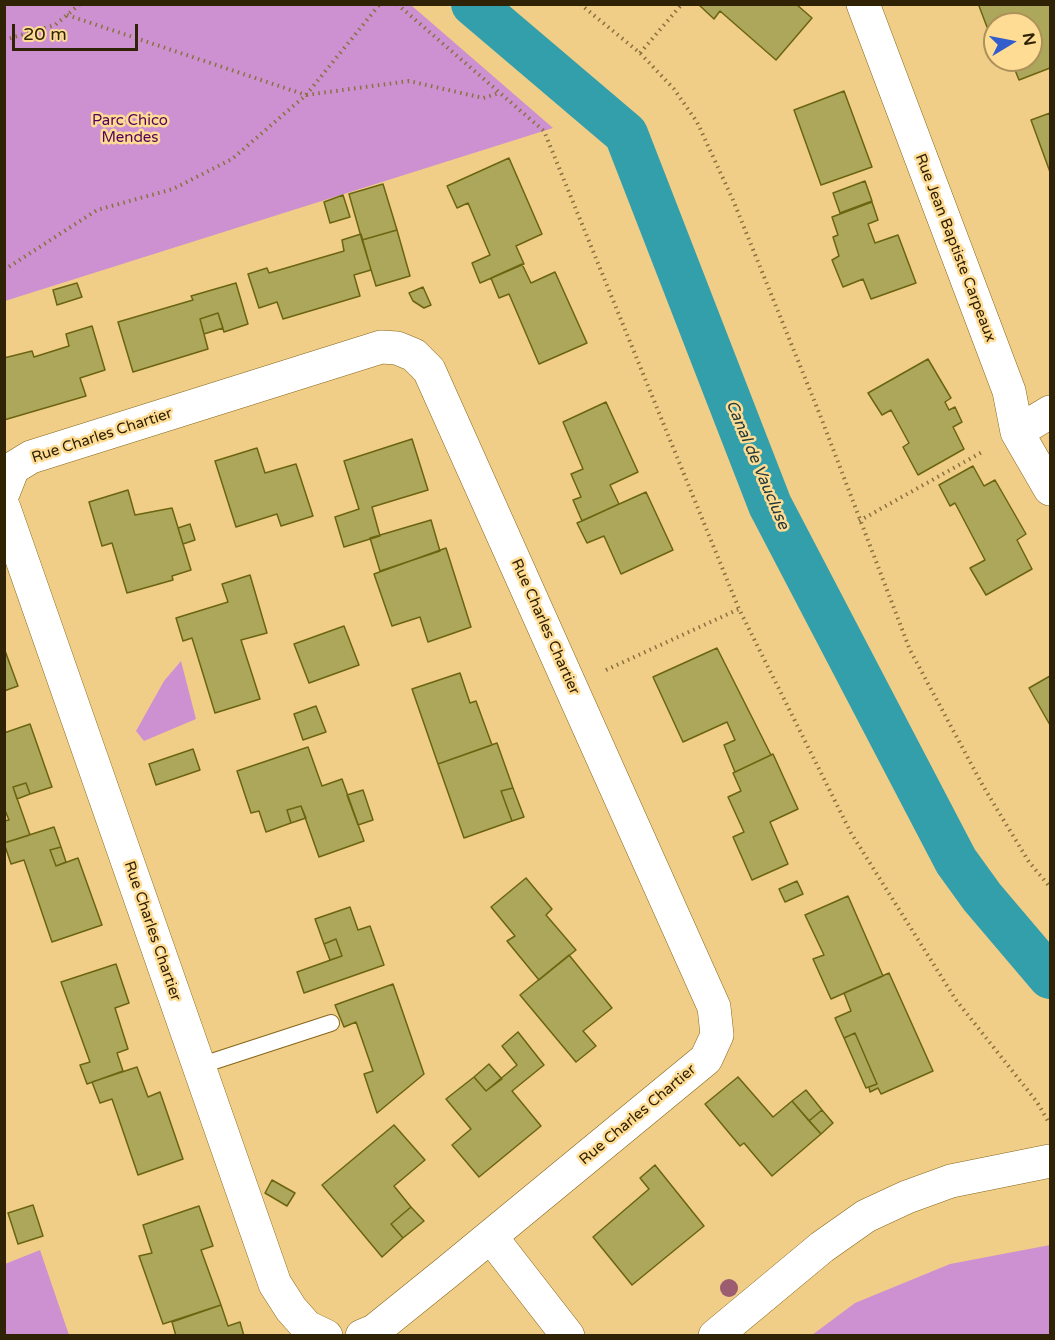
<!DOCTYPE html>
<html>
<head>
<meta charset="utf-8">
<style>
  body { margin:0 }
  #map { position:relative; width:1055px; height:1340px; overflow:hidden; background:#f1ce87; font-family:"Varela Round",sans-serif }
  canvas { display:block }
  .frame { position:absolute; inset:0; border:6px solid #302204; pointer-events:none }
  .north { position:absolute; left:983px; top:12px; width:60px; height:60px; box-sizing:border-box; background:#ffdc94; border:2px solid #ac925a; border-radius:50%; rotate:80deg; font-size:16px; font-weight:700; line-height:24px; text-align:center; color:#302204 }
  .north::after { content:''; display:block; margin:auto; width:21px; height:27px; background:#325ecd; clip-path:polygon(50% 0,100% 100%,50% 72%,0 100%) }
  .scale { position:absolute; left:12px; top:24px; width:126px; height:27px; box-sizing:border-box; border:3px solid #302204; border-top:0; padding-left:8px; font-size:18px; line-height:21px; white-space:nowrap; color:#302204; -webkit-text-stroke:4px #ffdc94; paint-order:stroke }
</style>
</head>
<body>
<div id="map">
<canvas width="1055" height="1340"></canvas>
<div class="frame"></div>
<div class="north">N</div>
<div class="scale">20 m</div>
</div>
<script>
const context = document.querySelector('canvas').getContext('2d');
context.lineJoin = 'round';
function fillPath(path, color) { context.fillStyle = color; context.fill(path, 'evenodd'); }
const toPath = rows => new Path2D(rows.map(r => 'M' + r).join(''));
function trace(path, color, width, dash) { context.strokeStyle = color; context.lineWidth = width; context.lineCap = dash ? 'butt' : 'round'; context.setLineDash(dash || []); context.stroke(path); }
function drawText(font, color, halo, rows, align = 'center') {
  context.font = font + ' "Varela Round",sans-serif'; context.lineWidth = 5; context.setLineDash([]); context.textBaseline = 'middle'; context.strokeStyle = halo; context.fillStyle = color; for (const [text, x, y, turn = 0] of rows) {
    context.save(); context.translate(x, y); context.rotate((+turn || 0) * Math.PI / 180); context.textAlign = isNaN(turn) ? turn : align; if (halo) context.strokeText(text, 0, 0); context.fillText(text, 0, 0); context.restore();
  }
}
fillPath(toPath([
  [5,4,411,5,553,128,5,301],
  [181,661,196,719,144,741,136,731,164,681],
  [1050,1245,1050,1335,812,1335,855,1303,950,1264],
  [40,1250,69,1335,5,1335,5,1264]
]), '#cd91d1');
trace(toPath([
  [473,4,626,134,770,505,956,861,982,897,1050,977]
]), '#339faa', 44);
const building = toPath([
  [698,4,796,4,812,18,776,60,720,11,714,19,698,4],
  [982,4,1050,4,1050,68,1019,80,1011,60,1031,60,1031,24,997,24,987,27,979,6,982,4],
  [844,91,872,167,821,185,794,110,844,91],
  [1050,113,1050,172,1031,120,1050,113],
  [509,158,542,234,516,246,524,264,480,283,472,263,490,255,468,203,457,208,447,186,509,158],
  [865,181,872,201,840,213,833,193,865,181],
  [383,184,397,230,362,240,349,194,383,184],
  [343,195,350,217,330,223,324,202,343,195],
  [872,202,878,220,868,224,875,243,898,235,916,283,871,299,863,279,843,287,832,260,839,256,833,237,838,235,832,217,872,202],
  [397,230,410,276,376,286,362,240,397,230],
  [361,234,371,270,354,275,360,296,283,319,277,302,259,308,248,274,267,268,269,273,344,251,342,240,361,234],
  [522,264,531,283,555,272,587,343,539,364,509,294,499,298,491,278,522,264],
  [77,283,82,297,57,305,53,290,77,283],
  [236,283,248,324,224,332,218,313,200,319,208,349,133,372,118,322,193,300,191,296,236,283],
  [423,287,431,305,424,308,413,301,409,293,423,287],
  [218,313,223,328,204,334,200,319,218,313],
  [92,326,105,370,80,378,86,396,4,420,4,358,32,351,34,357,69,346,66,334,92,326],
  [928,359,951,398,945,402,949,410,955,407,962,422,953,427,964,449,918,475,903,447,909,443,891,410,882,415,868,393,928,359],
  [606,402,638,472,610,485,619,504,582,521,573,500,581,497,571,474,583,469,563,422,606,402],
  [412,439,428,490,372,507,380,536,344,547,335,517,359,509,344,461,412,439],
  [257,448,265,473,296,464,313,516,281,526,277,514,236,527,215,461,257,448],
  [973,466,984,486,995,480,1026,534,1017,540,1032,569,986,595,970,568,985,560,955,503,950,506,939,485,973,466],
  [128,490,135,515,172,508,191,570,172,576,173,580,127,593,112,543,102,546,89,502,128,490],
  [646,492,673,550,621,574,604,536,587,543,577,523,646,492],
  [431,520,440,551,380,571,370,538,431,520],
  [190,524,195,540,183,544,178,528,190,524],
  [446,548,471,627,428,642,420,617,392,626,374,574,446,548],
  [250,575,267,633,241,640,260,699,215,713,192,638,183,641,176,618,228,602,222,584,250,575],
  [344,626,359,665,309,683,294,644,344,626],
  [4,648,18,686,4,691,4,648],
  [717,648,771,755,735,772,724,745,735,740,727,722,683,742,653,677,717,648],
  [460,673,470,703,476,701,492,745,438,764,412,689,460,673],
  [1050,676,1050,725,1029,688,1050,676],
  [316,706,326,732,303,740,294,714,316,706],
  [30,724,52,787,30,794,26,783,13,787,30,835,4,843,4,821,9,820,4,808,4,733,30,724],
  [497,743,513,788,501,791,512,821,464,838,438,764,497,743],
  [308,747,322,786,342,779,364,841,319,857,301,806,287,810,291,823,266,832,259,811,251,813,237,771,308,747],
  [193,749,200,770,156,785,149,764,193,749],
  [773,754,798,809,770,822,788,864,752,880,733,837,744,832,728,797,741,791,733,773,773,754],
  [26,783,30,794,17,799,13,787,26,783],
  [513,788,524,817,512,821,501,791,513,788],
  [363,790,373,820,358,825,347,795,363,790],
  [301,806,306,818,291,823,287,810,301,806],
  [54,827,61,847,50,850,56,866,78,858,102,925,52,942,24,860,11,864,4,843,54,827],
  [61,847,66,862,56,866,50,850,61,847],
  [526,878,552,909,546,915,576,950,539,980,507,941,515,936,491,907,526,878],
  [797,881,803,894,785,902,779,889,797,881],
  [848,896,883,976,831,999,813,959,824,955,805,915,848,896],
  [350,907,358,930,370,926,384,965,304,993,297,972,342,956,336,939,324,944,315,919,350,907],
  [336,939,342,956,330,960,324,944,336,939],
  [569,955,612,1008,583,1031,596,1046,576,1062,520,995,569,955],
  [116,964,129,1003,115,1008,128,1049,117,1053,123,1071,87,1084,80,1065,90,1062,61,982,116,964],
  [889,973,933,1071,881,1094,878,1088,870,1092,869,1087,877,1084,855,1033,844,1038,835,1018,851,1011,844,993,889,973],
  [393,984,424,1074,377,1113,364,1074,373,1071,356,1022,344,1027,335,1005,393,984],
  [518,1032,544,1065,512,1091,541,1126,479,1177,452,1145,471,1129,446,1099,474,1077,486,1091,517,1065,502,1046,518,1032],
  [855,1033,877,1084,866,1088,844,1038,855,1033],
  [489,1064,502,1079,486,1091,474,1077,489,1064],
  [137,1067,148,1097,160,1092,183,1159,138,1175,112,1099,100,1103,92,1082,137,1067],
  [738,1077,773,1117,792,1101,821,1134,772,1176,744,1143,740,1146,705,1104,738,1077],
  [806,1090,822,1110,809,1121,792,1101,806,1090],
  [822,1110,833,1123,821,1134,809,1121,822,1110],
  [394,1125,425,1160,394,1186,411,1207,391,1224,403,1238,382,1257,322,1185,394,1125],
  [655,1165,704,1226,632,1285,593,1237,649,1189,640,1178,655,1165],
  [272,1180,295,1193,287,1206,265,1193,272,1180],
  [33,1205,43,1236,18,1244,8,1213,33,1205],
  [199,1206,213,1246,201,1250,221,1305,163,1324,139,1256,152,1253,143,1225,199,1206],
  [411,1207,424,1221,403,1238,391,1224,411,1207],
  [221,1305,228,1326,240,1322,244,1336,176,1336,172,1322,221,1305]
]);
fillPath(building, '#ada75b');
trace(building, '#6b6411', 1.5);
const service = toPath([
  [199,1066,331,1023]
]);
const minor = toPath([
  [863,4,1009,391,1017,432,1050,489],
  [1017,432,1050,412],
  [4,491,13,468,31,457,381,347,397,348,414,355,429,370,714,1007,717,1035,706,1059,446,1273,374,1331,362,1336],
  [4,508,275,1284,291,1309,307,1327,326,1336],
  [491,1237,568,1336],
  [715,1336,822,1247,866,1216,907,1197,951,1181,1050,1161]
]);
trace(service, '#86661a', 18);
trace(minor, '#86661a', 34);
trace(toPath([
  [397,4,544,131,739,609,851,833,956,1000,1037,1102,1048,1121,1050,1121],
  [580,4,640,53,674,89,697,122,733,200,820,415,910,650,983,786,1029,862,1050,887],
  [67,15,306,95,380,4],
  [4,40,55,25,80,4],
  [640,53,682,4],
  [4,270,97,210,173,189,232,159,306,95,409,81,483,98,499,93],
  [859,521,984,451],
  [606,670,739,609]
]), '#897140', 4, [1.5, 4.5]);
trace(service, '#fff', 16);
trace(minor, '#fff', 33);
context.fillStyle = '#9b5d6f';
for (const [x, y] of [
  [729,1288]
]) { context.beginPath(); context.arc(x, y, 9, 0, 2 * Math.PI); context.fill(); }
drawText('15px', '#55005c', '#ffdc94', [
  ["Parc Chico",130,121],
  ["Mendes",130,138]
]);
drawText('15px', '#302204', '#ffdc94', [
  ["Rue Jean Baptiste Carpeaux",955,248,69],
  ["Rue Charles Chartier",102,436,-18],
  ["Rue Charles Chartier",545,627,66],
  ["Rue Charles Chartier",152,931,71],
  ["Rue Charles Chartier",638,1115,-40]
]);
drawText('italic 16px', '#223a3c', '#ffdc94', [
  ["Canal de Vaucluse",757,465,67]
]);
</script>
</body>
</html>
